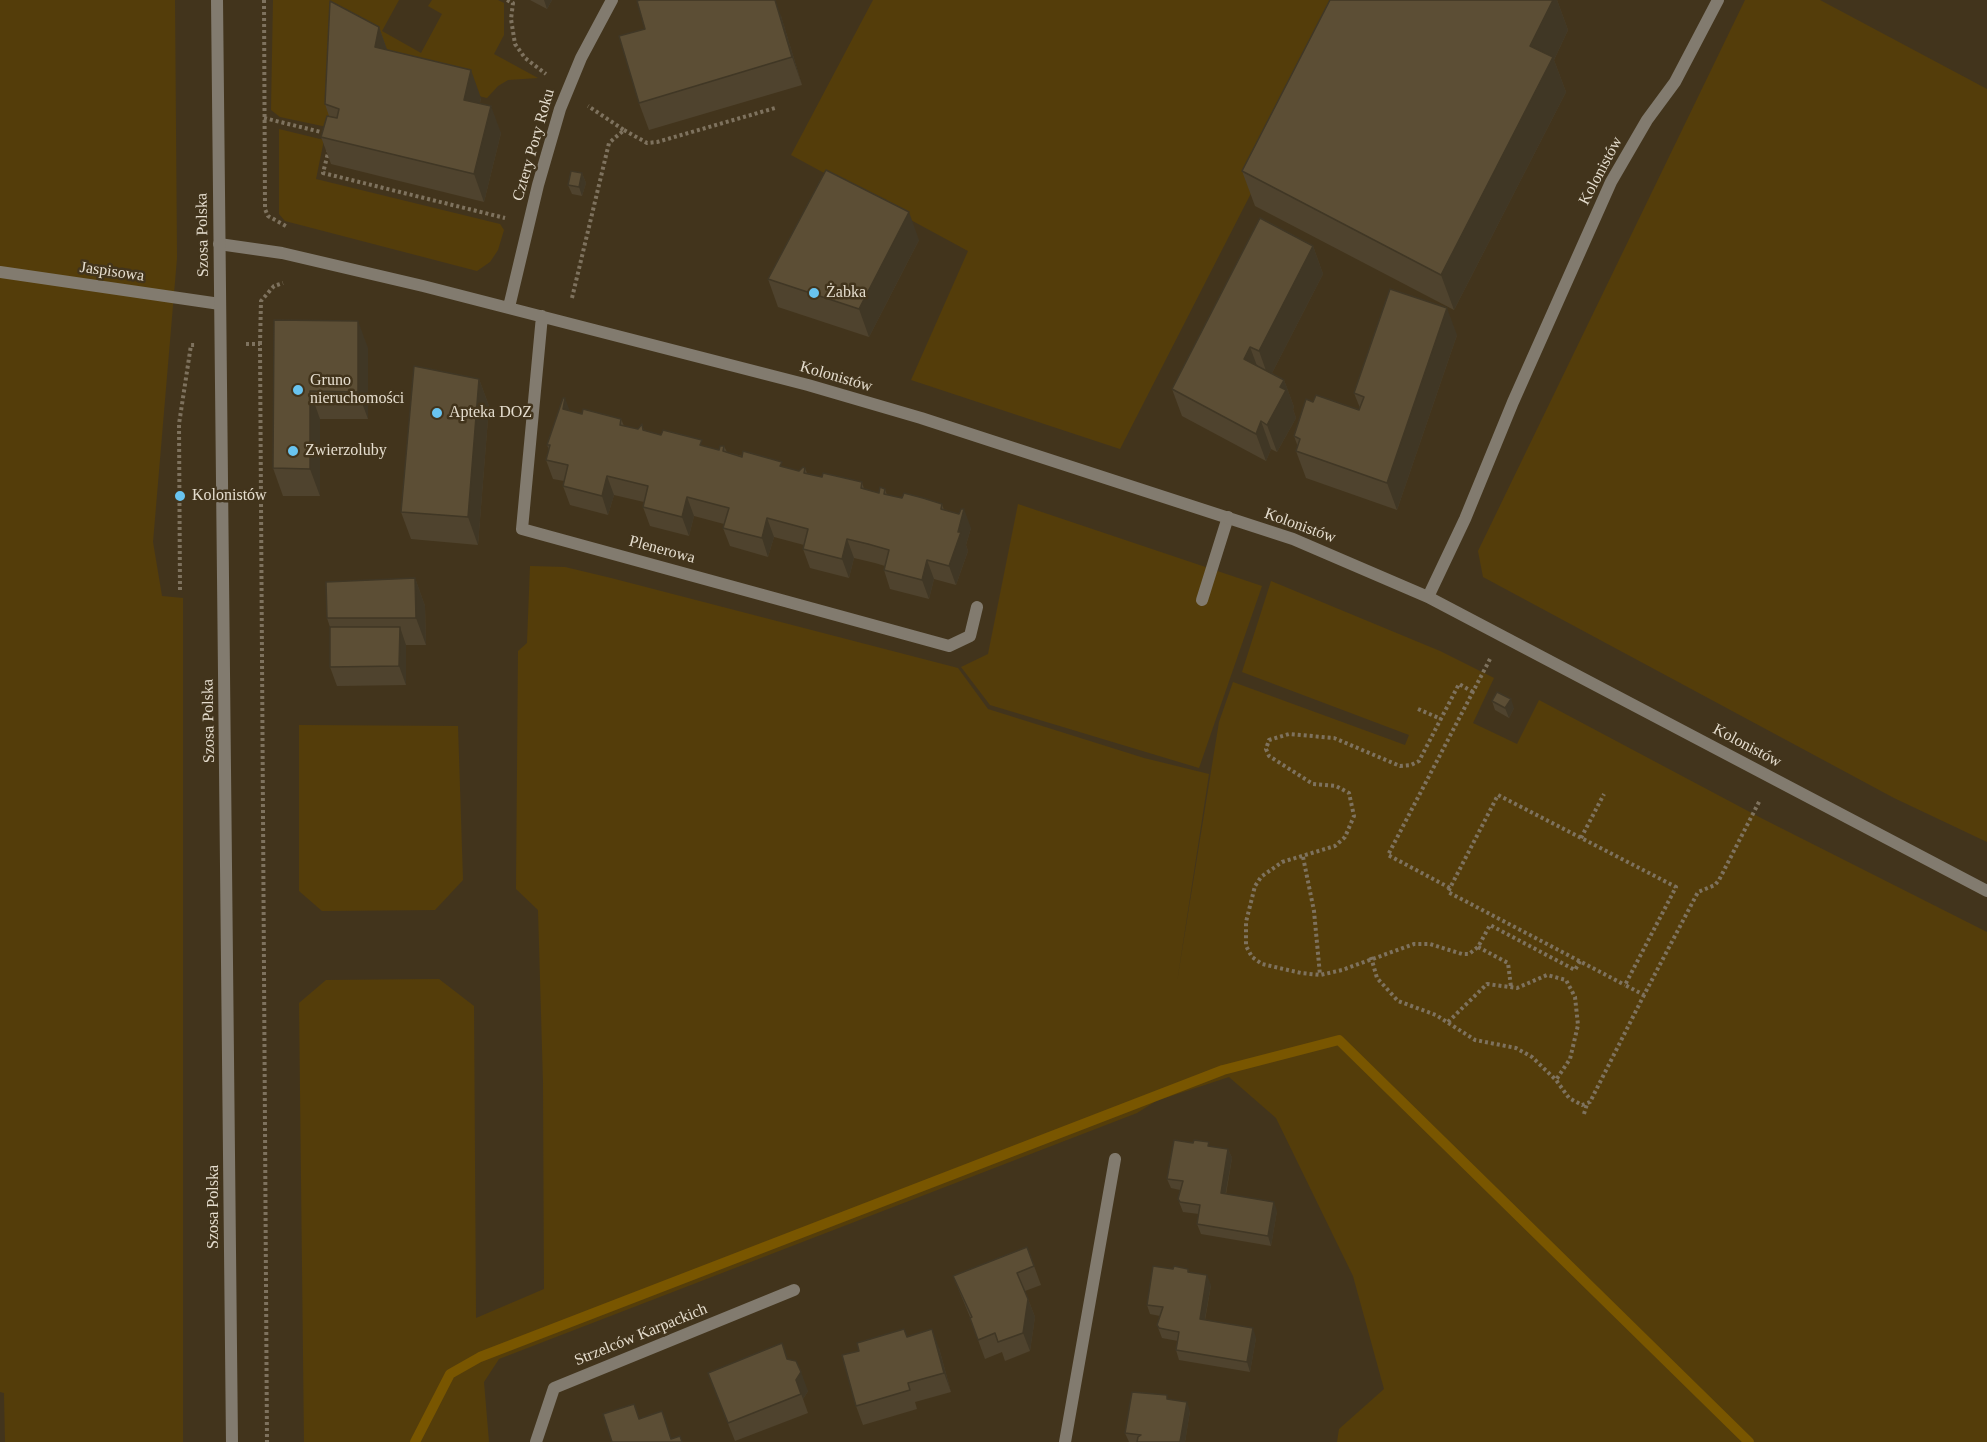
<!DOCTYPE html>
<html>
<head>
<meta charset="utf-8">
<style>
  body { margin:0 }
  canvas { display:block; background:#42341c }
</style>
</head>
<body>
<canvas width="1987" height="1442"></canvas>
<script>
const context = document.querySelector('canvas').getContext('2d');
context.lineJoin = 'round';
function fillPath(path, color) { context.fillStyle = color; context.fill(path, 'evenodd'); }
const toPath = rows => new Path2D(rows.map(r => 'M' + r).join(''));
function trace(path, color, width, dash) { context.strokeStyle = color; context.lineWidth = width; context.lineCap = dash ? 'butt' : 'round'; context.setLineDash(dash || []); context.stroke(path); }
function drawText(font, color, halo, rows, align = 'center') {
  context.font = font + ' Georgia,serif'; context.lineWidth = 5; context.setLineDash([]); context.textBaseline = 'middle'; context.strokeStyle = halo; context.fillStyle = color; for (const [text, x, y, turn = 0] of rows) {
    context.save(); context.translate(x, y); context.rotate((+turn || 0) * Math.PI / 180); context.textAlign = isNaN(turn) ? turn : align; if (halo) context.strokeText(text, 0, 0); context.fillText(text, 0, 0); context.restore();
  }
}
fillPath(toPath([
  [0,0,175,0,177,258,153,542,162,596,183,598,183,1442,5,1442,4,1393,0,1392],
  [273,0,399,0,382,31,421,53,442,14,428,6,432,0,498,0,504,3,504,35,494,54,538,78,508,80,498,86,487,98,386,74,333,126,327,127,280,117,271,110],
  [873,0,1350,0,1120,449,911,380,968,251,791,155],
  [1745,0,1820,0,1987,89,1987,842,1894,798,1483,577,1478,551],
  [279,129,324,140,316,179,500,224,504,230,498,250,490,262,477,271,285,221,279,214],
  [1018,504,1262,586,1199,768,990,705,961,667,988,654],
  [530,566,565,567,611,578,958,668,988,709,1144,758,1209,774,1177,982,1219,722,1233,682,1405,745,1409,735,1242,672,1271,581,1440,651,1494,678,1473,723,1517,744,1539,700,1763,819,1987,932,1987,1442,1337,1442,1339,1429,1384,1389,1353,1276,1276,1118,1229,1077,1156,1101,1137,1113,499,1359,484,1382,489,1442,304,1442,299,1003,326,980,439,979,474,1006,476,1318,544,1289,543,1082,538,910,516,889,518,651,527,643],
  [299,725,458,726,463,880,435,910,322,911,299,891]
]), '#543d0a');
trace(toPath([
  [415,1442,450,1374,480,1357,1223,1070,1339,1040,1749,1442]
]), '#795600', 10);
trace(toPath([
  [264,0,265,209,268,216,286,226],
  [507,0,513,3,511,19,515,44,525,58,546,74],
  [264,118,325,133],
  [624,130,647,143,657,142,775,108],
  [329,149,323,173,505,218],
  [572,298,609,143,624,130,588,106],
  [246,344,260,344,267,1442],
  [260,344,261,301,274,286,283,283],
  [180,590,179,424,191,345,196,345],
  [1490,659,1388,855,1450,888,1498,795,1676,887,1625,985,1644,995,1698,892,1715,885,1719,880,1760,800],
  [1473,692,1459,684,1419,761,1411,765,1400,766,1334,738,1289,734,1269,740,1266,749,1269,756,1313,784,1336,786,1349,793,1354,816,1345,837,1335,846,1282,862,1261,877,1255,886,1246,922,1246,946,1252,957,1262,964,1301,973,1320,975,1342,970,1414,944,1430,944,1462,954,1469,954,1478,947,1490,925,1575,970,1580,961],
  [1418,709,1441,719],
  [1581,838,1604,794],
  [1303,857,1314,911,1320,975],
  [1450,888,1448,892,1625,985],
  [1478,947,1508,963,1511,987],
  [1371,957,1377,978,1398,1001,1436,1015,1475,1040,1516,1048,1532,1057,1556,1080,1569,1098,1582,1105,1590,1102,1644,995],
  [1448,1022,1487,984,1517,988,1547,975,1566,980,1575,997,1578,1025,1570,1059,1556,1080],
  [1584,1114,1587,1104]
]), '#7e725e', 4, [3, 3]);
trace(toPath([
  [1202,600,1228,517]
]), '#827b6f', 12);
trace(toPath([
  [219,244,282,253,423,286,808,385,921,418,1293,539,1428,597,1987,891],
  [0,272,220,304],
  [509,307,538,185,560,109,581,58,612,0],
  [542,316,522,529,949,646,970,636,977,607],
  [1428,597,1465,519,1513,402,1611,182,1647,120,1675,82,1718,0],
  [536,1442,554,1388,794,1290],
  [1065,1442,1115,1159]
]), '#827b6f', 12);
trace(toPath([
  [217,0,232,1442]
]), '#827b6f', 12);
fillPath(toPath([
  [530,0,552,0,547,9],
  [1330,0,1557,0,1568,30,1554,60,1566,92,1454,310,1255,206,1242,171],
  [781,16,802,85,649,130,639,103,645,29],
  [379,27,387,50,481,98,480,103,501,133,484,202,331,164,321,137,329,116,325,104],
  [582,173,586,183,582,196,572,194,568,185],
  [919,240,869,337,778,307,768,279],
  [1313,246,1323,274,1272,373,1284,380,1294,407,1293,409,1296,418,1277,452,1271,449,1266,461,1182,416,1172,389],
  [274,320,368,348,368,419,320,419,320,496,283,496,273,468],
  [1457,335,1397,510,1306,478,1296,451,1298,447,1294,436,1313,402,1359,410,1360,408,1354,393],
  [479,379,489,406,478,545,411,539,401,512],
  [570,411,582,414,621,419,624,426,638,429,642,424,644,431,719,450,724,446,727,452,799,471,805,468,807,473,822,477,862,482,864,489,879,493,885,489,887,495,902,498,942,504,944,510,971,528,966,545,968,551,956,585,934,579,929,599,890,589,884,570,885,566,875,563,854,558,849,578,810,568,803,549,804,545,774,537,768,557,730,546,723,528,724,524,694,516,689,536,650,526,643,507,644,502,614,495,608,515,570,505,563,486,564,481,553,479,546,460,549,450,547,445],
  [415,578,425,606,426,645,406,645,406,685,337,686,330,667,330,627,327,618],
  [1492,701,1514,708,1509,718,1495,710],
  [1210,1146,1228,1149,1232,1158,1226,1194,1277,1211,1271,1246,1201,1234,1197,1224,1199,1214,1183,1212,1178,1199,1180,1190,1171,1188,1167,1179],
  [1027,1247,1041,1285,1025,1291,1035,1317,1030,1351,1005,1361,1002,1352,985,1359,970,1318,970,1317,953,1276],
  [1173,1269,1188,1269,1189,1272,1211,1285,1205,1320,1256,1338,1250,1372,1179,1360,1176,1350,1178,1341,1162,1338,1157,1325,1160,1316,1150,1314,1147,1305],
  [907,1337,939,1348,951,1392,915,1402,917,1409,863,1425,856,1406],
  [787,1359,808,1391,803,1399,808,1413,735,1441,708,1373],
  [1169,1399,1190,1411,1185,1442,1129,1442,1125,1433]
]), '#4f432e');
fillPath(toPath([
  [544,0,552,0,547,9],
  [775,0,781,16,802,85,792,57],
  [1553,0,1557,0,1568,30,1554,60,1566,92,1454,310,1441,275,1530,46],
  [379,27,389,55,375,47],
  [471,70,481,98,474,127,464,100],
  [491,106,501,133,484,202,474,174],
  [582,173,586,183,582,196,579,187],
  [909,212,919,240,869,337,859,309],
  [1313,246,1323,274,1269,379,1259,351],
  [1447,308,1457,335,1397,510,1387,483],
  [358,321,368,348,368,419,358,392],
  [1250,347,1260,374,1244,359],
  [479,379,489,406,478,545,468,517],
  [1284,380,1294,407,1293,409,1296,418,1277,452,1267,425,1280,387],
  [310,391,320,419,320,496,310,469],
  [565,398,572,417,563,409],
  [1261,421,1271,449,1266,461,1256,434],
  [607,476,614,495,608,515,602,496],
  [687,497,694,516,689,536,682,517],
  [964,509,971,528,966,545,968,551,956,585,949,566],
  [767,518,774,537,768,557,762,538],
  [847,539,854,558,849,578,842,559],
  [927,560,934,579,929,599,922,580],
  [415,578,425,606,426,645,416,618],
  [400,627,406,645,406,685,399,666],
  [1511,699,1514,708,1509,718,1505,708],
  [1228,1149,1232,1158,1224,1202,1221,1193],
  [1274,1202,1277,1211,1271,1246,1268,1236],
  [1207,1275,1211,1285,1203,1329,1200,1319],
  [1028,1299,1035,1317,1030,1351,1023,1333],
  [1253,1328,1256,1338,1250,1372,1247,1362],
  [932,1329,939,1348,951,1392,944,1373],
  [801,1372,808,1391,803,1399,796,1380],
  [1187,1402,1190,1411,1185,1442,1180,1442]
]), '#403725');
const building = toPath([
  [640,0,775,0,792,57,639,103,619,36,645,29,637,1,640,0],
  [1330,0,1553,0,1530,46,1553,57,1441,275,1242,171,1330,0],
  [330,1,379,27,375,47,471,70,464,100,491,106,474,174,321,137,327,116,337,118,339,109,325,104,330,1],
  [826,170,909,212,859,309,768,279,826,170],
  [571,171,582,173,579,187,568,185,571,171],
  [1260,218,1313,246,1259,351,1250,347,1244,359,1284,380,1280,387,1286,390,1267,425,1261,421,1256,434,1172,389,1260,218],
  [1390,289,1447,308,1387,483,1296,451,1300,439,1294,436,1306,399,1313,402,1316,395,1359,410,1364,397,1354,393,1390,289],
  [274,320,358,321,358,392,310,391,310,469,273,468,274,320],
  [414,366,479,379,468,517,401,512,414,366],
  [563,398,565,398,563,409,582,414,583,409,621,419,620,425,638,429,642,424,643,430,661,435,663,430,702,440,700,445,719,450,720,446,724,446,723,451,742,457,743,451,782,462,780,466,799,471,803,467,805,468,804,473,822,477,823,473,862,482,861,488,879,493,880,487,885,489,884,494,902,498,904,493,923,498,942,504,941,509,959,514,961,509,964,509,958,532,961,532,949,566,927,560,922,580,884,570,889,550,868,544,847,539,842,559,803,549,808,529,767,518,762,538,742,533,723,528,729,508,687,497,682,517,643,507,648,486,607,476,602,496,563,486,568,465,546,460,550,445,547,445,563,398],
  [415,578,416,618,327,618,326,582,415,578],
  [330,627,400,627,399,666,330,667,330,627],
  [1497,692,1511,699,1505,708,1492,701,1497,692],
  [1174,1140,1193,1143,1194,1140,1209,1142,1208,1146,1228,1149,1221,1193,1274,1202,1268,1236,1197,1224,1200,1205,1180,1202,1178,1199,1183,1181,1167,1179,1174,1140],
  [1027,1247,1034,1266,1017,1273,1028,1299,1023,1333,998,1342,995,1333,978,1340,970,1318,972,1317,953,1276,1027,1247],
  [1153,1266,1173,1269,1174,1266,1188,1269,1188,1272,1207,1275,1200,1319,1253,1328,1247,1362,1176,1350,1179,1332,1159,1328,1157,1325,1163,1307,1147,1305,1153,1266],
  [904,1329,907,1337,932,1329,944,1373,908,1383,910,1390,856,1406,842,1355,859,1351,857,1343,904,1329],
  [782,1343,787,1359,796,1361,801,1372,796,1380,801,1394,728,1423,708,1373,782,1343],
  [1132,1392,1167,1395,1167,1399,1187,1402,1180,1442,1137,1442,1138,1437,1141,1435,1125,1433,1132,1392],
  [634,1404,639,1419,662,1411,671,1439,680,1436,682,1442,612,1442,603,1414,634,1404]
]);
fillPath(building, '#5c4e35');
trace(building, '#403725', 1.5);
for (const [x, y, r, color] of [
  [814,293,6,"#69c4f0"],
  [298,390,6,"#69c4f0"],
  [437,413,6,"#69c4f0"],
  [293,451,6,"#69c4f0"],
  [180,496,6,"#69c4f0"]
]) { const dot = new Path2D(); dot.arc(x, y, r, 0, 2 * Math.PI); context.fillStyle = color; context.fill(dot); trace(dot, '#42341c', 2); }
drawText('16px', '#e5ddce', '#42341c', [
  ["Cztery Pory Roku",534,145,-74],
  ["Kolonistów",1601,171,-62],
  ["Szosa Polska",203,235,-91],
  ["Jaspisowa",112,272,8],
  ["Kolonistów",836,377,16],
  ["Kolonistów",1300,526,20],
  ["Plenerowa",662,550,15],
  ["Szosa Polska",209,721,-91],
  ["Kolonistów",1747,746,28],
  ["Szosa Polska",214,1207,-90],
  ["Strzelców Karpackich",641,1335,-22]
]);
drawText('16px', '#e5ddce', '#42341c', [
  ["Żabka",826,293],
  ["Gruno",310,381],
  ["nieruchomości",310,399],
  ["Apteka DOZ",449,413],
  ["Zwierzoluby",305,451],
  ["Kolonistów",192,496]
], 'left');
</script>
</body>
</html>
